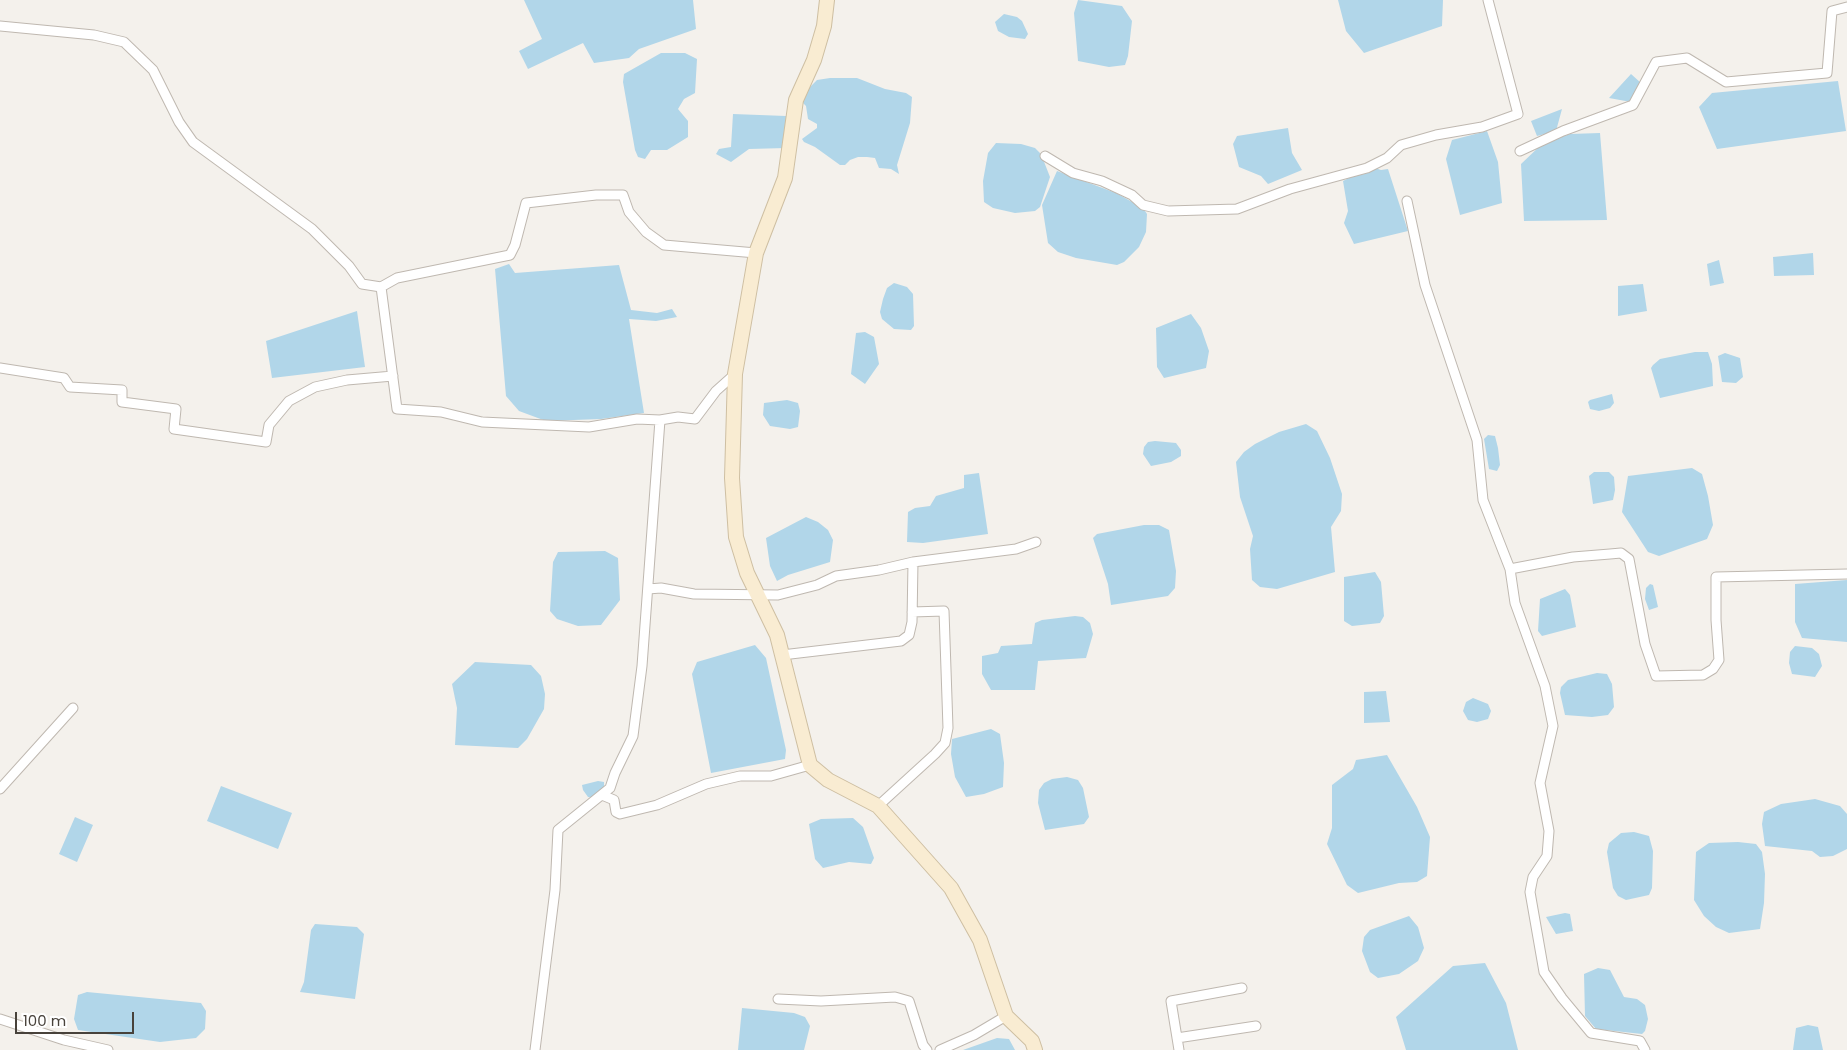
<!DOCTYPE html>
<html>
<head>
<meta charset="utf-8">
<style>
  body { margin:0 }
  #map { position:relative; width:1847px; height:1050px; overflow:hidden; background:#f4f1ec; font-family:Poppins,sans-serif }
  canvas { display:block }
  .scale { position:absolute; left:15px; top:1012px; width:119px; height:22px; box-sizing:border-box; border:2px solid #48423b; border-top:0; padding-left:6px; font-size:15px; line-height:18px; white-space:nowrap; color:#48423b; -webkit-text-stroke:4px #fff; paint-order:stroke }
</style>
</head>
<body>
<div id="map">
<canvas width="1847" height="1050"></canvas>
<div class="scale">100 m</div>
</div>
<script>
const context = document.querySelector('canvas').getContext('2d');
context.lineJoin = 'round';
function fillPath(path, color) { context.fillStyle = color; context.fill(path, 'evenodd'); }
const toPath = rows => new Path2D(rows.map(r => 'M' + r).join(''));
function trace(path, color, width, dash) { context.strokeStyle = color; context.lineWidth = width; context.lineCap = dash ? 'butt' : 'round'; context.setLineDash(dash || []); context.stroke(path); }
fillPath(toPath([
  [524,0,693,0,696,29,639,49,629,58,594,63,583,43,528,69,519,51,542,39],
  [1078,0,1122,6,1132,21,1128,56,1125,65,1109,67,1078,61,1074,13],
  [1338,0,1443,0,1442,26,1364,53,1346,31],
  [1004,14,1017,17,1022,21,1028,34,1025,39,1009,37,998,31,995,22],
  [661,53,685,53,697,59,695,93,684,99,678,109,688,121,688,137,667,150,651,150,645,159,638,157,635,150,623,82,624,74],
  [1631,74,1641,83,1631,102,1609,98],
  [830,78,857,78,885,89,906,93,912,97,910,123,897,165,899,174,891,169,879,168,875,158,867,157,858,157,850,160,845,165,840,165,815,147,804,142,802,139,817,128,817,124,808,119,806,106,802,102,808,89,817,80],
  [1838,81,1846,131,1717,149,1699,107,1712,93],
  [1562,109,1556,131,1537,136,1531,121],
  [733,114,786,116,786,148,749,149,731,162,716,154,719,149,731,147],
  [1288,128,1292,153,1302,170,1268,184,1261,176,1239,167,1233,144,1237,136],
  [1487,131,1498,162,1502,203,1460,215,1446,159,1452,140],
  [1600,133,1607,220,1524,221,1521,164,1542,144,1570,134],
  [996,143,1021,144,1035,148,1041,154,1050,177,1040,207,1035,211,1015,213,993,208,984,202,983,181,988,153],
  [1375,168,1381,170,1388,169,1408,231,1354,244,1344,223,1348,211,1343,181,1355,175,1365,174],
  [1057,171,1116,193,1143,208,1147,214,1146,232,1139,247,1124,262,1117,265,1076,258,1058,252,1048,243,1042,205],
  [1813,253,1814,275,1774,276,1773,257],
  [1719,260,1724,283,1710,286,1707,264],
  [509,264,515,273,619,265,631,310,657,313,672,309,677,317,656,321,629,319,644,413,601,419,546,421,519,411,506,396,495,269],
  [894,283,907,287,913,294,914,326,911,330,894,329,882,319,880,312,883,299,887,288],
  [1643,284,1647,311,1618,316,1618,286],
  [357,311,365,367,272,378,266,341],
  [1191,314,1201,328,1209,351,1206,368,1164,378,1157,367,1156,328],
  [865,332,874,337,879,364,865,384,851,374,856,333],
  [1695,352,1708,352,1712,364,1713,386,1660,398,1651,368,1653,365,1660,359],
  [1725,353,1740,358,1743,377,1736,383,1722,382,1718,356],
  [1612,394,1614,403,1610,408,1599,411,1590,409,1588,402,1590,400],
  [787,400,798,403,800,411,798,427,790,429,770,426,763,415,764,403],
  [1306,424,1317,431,1330,458,1342,494,1341,511,1331,527,1335,572,1277,589,1260,587,1252,580,1250,549,1253,536,1240,497,1236,462,1244,452,1255,444,1279,432],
  [1488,435,1495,436,1498,448,1500,465,1497,471,1489,469,1484,439],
  [1155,441,1176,443,1181,450,1181,456,1171,462,1151,466,1143,454,1144,447,1148,442],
  [1692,468,1702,474,1708,496,1713,525,1707,539,1659,556,1648,552,1622,512,1628,476],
  [1594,472,1609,472,1614,477,1615,490,1613,500,1593,504,1589,476],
  [979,473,988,534,923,543,907,542,908,512,915,508,930,506,936,496,964,488,964,475],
  [806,517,818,522,828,530,833,540,830,562,788,575,777,581,770,566,766,538],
  [1144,525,1159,525,1169,530,1176,571,1175,588,1168,596,1111,605,1108,584,1093,538,1097,534],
  [605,551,618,558,620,600,601,625,578,626,557,619,550,611,553,562,558,552],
  [1375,572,1381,582,1384,616,1380,623,1352,626,1344,621,1344,577],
  [1847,580,1847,642,1802,638,1795,622,1795,584],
  [1650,584,1653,585,1658,607,1649,610,1645,599,1646,588],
  [1565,589,1570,595,1576,627,1542,636,1538,631,1540,599],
  [1075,616,1083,617,1090,623,1093,634,1086,658,1038,661,1035,690,991,690,982,674,982,656,998,653,1001,646,1032,644,1035,623,1042,620],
  [755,645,766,658,786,750,785,759,711,773,692,674,697,662],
  [1795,646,1812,648,1819,654,1822,666,1815,677,1792,674,1789,663,1790,652],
  [475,662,531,665,541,676,545,694,544,709,527,739,518,748,455,745,457,708,452,684],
  [1597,673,1607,674,1612,684,1614,707,1608,715,1592,717,1565,715,1560,693,1561,687,1568,680],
  [1386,691,1390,722,1364,723,1364,692],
  [1473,698,1488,704,1491,711,1488,719,1477,722,1468,720,1463,711,1466,702],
  [991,729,1000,734,1004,763,1003,787,984,794,966,797,955,777,951,754,952,739],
  [1387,755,1417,807,1430,837,1427,876,1417,882,1399,883,1358,893,1347,885,1327,844,1332,828,1332,785,1353,769,1356,760],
  [1067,777,1078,780,1083,788,1089,817,1084,824,1045,830,1038,803,1039,790,1044,783,1052,779],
  [598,781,604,782,604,789,594,798,588,797,583,790,582,785],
  [221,786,292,813,278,849,207,821],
  [1815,799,1840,806,1847,814,1847,849,1833,856,1820,857,1812,851,1765,846,1762,824,1764,812,1781,804],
  [75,817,93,825,77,862,59,854],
  [853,818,863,827,874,858,871,864,849,862,823,868,815,859,809,824,821,819],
  [1634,832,1649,836,1653,851,1652,888,1649,895,1626,900,1618,896,1613,888,1607,852,1609,843,1621,833],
  [1738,842,1756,844,1762,852,1765,874,1764,903,1760,929,1729,933,1716,927,1704,916,1694,900,1696,852,1709,843],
  [1565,913,1570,914,1573,931,1556,934,1546,917],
  [1409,916,1418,927,1424,948,1418,961,1399,974,1378,978,1370,972,1362,951,1364,937,1370,930],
  [315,924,357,927,364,934,355,999,300,992,304,982,311,930],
  [1485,963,1506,1003,1518,1050,1406,1050,1396,1017,1453,966],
  [1598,968,1610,970,1624,997,1637,999,1645,1005,1648,1019,1645,1031,1642,1034,1596,1029,1585,1016,1584,974],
  [87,992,201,1003,206,1011,205,1029,196,1038,160,1042,78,1030,74,1019,78,995],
  [742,1008,794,1013,805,1017,810,1026,804,1050,738,1050],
  [1808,1025,1818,1027,1823,1050,1793,1050,1796,1028],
  [997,1038,1009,1039,1015,1050,963,1050]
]), '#b1d6e9');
const street = toPath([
  [0,26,94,35,124,42,153,70,179,122,193,142,312,229,349,266,362,284,381,287,397,409,441,412,482,422,589,427,637,419,660,420,642,666,633,736,615,773,610,788,558,830,555,890,535,1050],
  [1520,151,1563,131,1633,105,1656,62,1687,58,1726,82,1827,73,1832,11,1847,7],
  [1045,156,1073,173,1102,181,1132,195,1143,205,1168,211,1237,209,1290,189,1367,168,1387,158,1401,145,1436,135,1482,127,1518,114,1488,0],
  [1407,201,1425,285,1477,440,1483,500,1510,569],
  [381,287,397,278,510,255,515,245,526,203,596,195,623,195,629,212,646,232,664,245,756,253],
  [0,368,64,378,70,387,122,390,122,402,176,409,174,429,266,442,269,425,289,401,315,387,347,380,393,376],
  [660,420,678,417,695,419,716,391,735,374],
  [648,589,661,588,694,594,778,595,817,585,836,576,879,570,913,562,1016,549,1036,542],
  [782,655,901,641,909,635,912,622,913,562],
  [0,789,73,708],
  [602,795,614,800,616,812,620,814,657,805,706,784,740,776,771,776,810,765],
  [878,806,935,754,945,743,948,728,944,611,912,612],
  [778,999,821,1001,895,997,909,1001,923,1045,927,1050],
  [0,1019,64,1040,108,1050],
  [1177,1038,1256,1026],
  [940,1050,974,1035,1006,1016],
  [1179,1050,1171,1001,1242,988],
  [1645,1050,1640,1041,1591,1033,1562,998,1544,972,1530,892,1533,877,1547,856,1549,831,1540,783,1553,726,1545,686,1515,603,1510,569,1573,557,1610,554,1621,553,1629,559,1645,644,1656,676,1703,675,1713,669,1719,660,1716,620,1716,577,1847,574]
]);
const secondary = toPath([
  [827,0,824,26,814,60,796,100,785,178,756,253,735,374,732,478,736,537,747,573,777,635,810,765,828,780,878,806,951,888,980,940,1006,1016,1032,1041,1035,1050]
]);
trace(street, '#bfb8b0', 11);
trace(secondary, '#cebfa2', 16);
trace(street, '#fff', 9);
trace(secondary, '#f9ecd2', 14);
</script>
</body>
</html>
